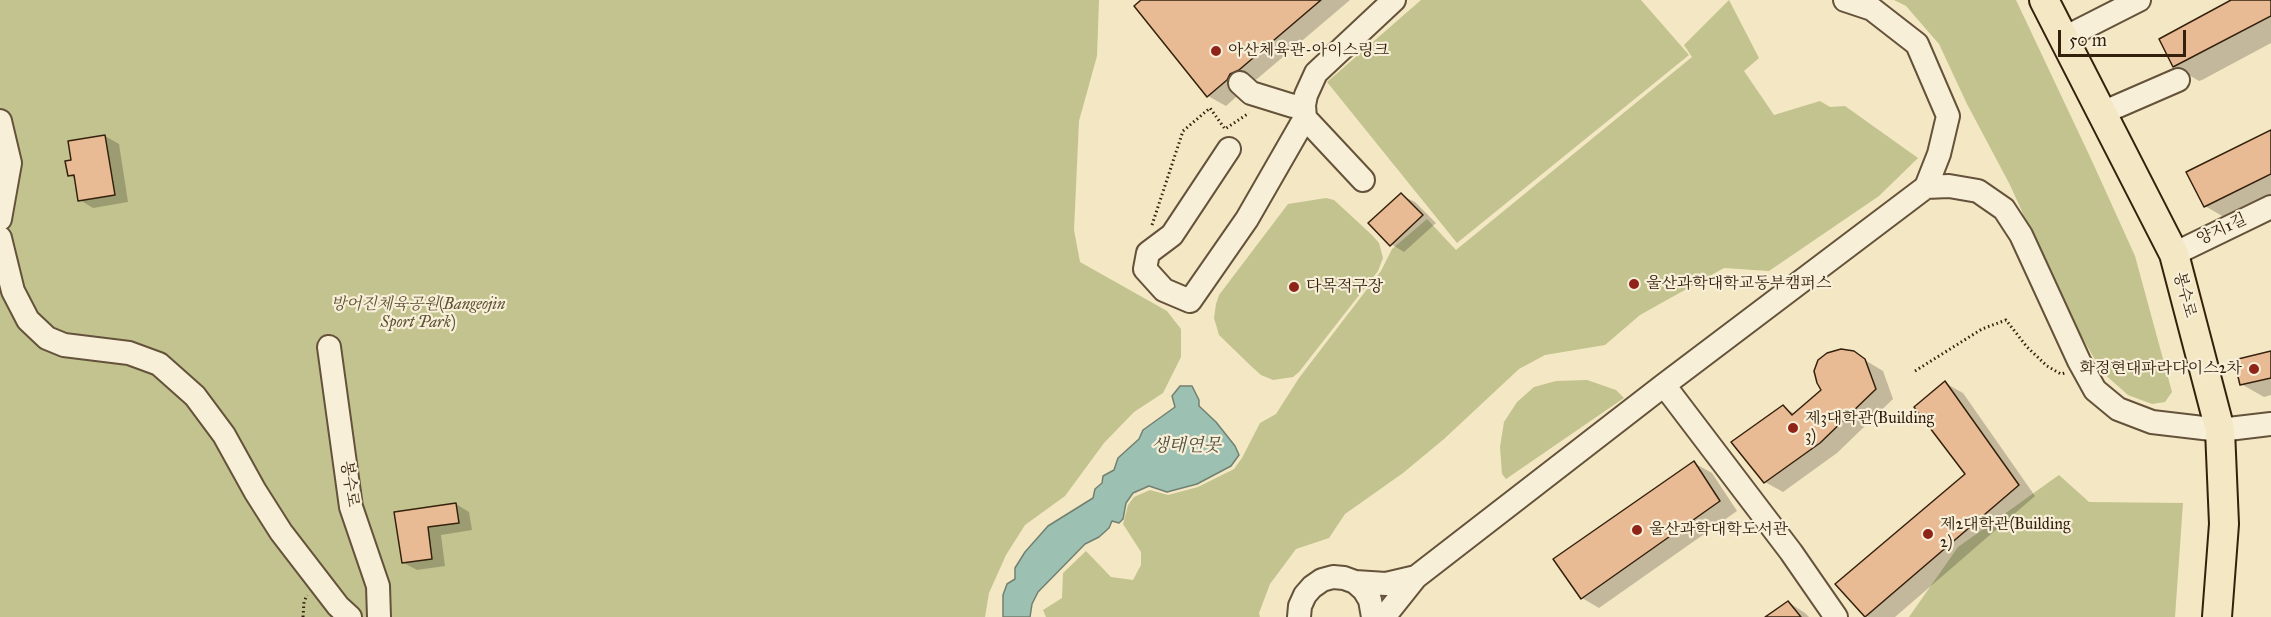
<!DOCTYPE html>
<html>
<head>
<meta charset="utf-8">
<style>
  body { margin:0 }
  #map { position:relative; width:2271px; height:617px; overflow:hidden; background:#f4e7c3; font-family:"IM FELL Great Primer",serif }
  canvas { display:block }
  .scale { position:absolute; left:2058px; top:30px; width:128px; height:27px; box-sizing:border-box; border:3px solid #34210d; border-top:0; padding-left:8px; font-size:18px; line-height:21px; white-space:nowrap; color:#34210d; -webkit-text-stroke:4px #f8efd8; paint-order:stroke }
</style>
</head>
<body>
<div id="map">
<canvas width="2271" height="617"></canvas>
<div class="scale">50 m</div>
</div>
<script>
const context = document.querySelector('canvas').getContext('2d');
context.lineJoin = 'round';
function fillPath(path, color) { context.fillStyle = color; context.fill(path, 'evenodd'); }
const toPath = rows => new Path2D(rows.map(r => 'M' + r).join(''));
function trace(path, color, width, dash) { context.strokeStyle = color; context.lineWidth = width; context.lineCap = dash ? 'butt' : 'round'; context.setLineDash(dash || []); context.stroke(path); }
function drawText(font, color, halo, rows, align = 'center') {
  context.font = font + ' "IM FELL Great Primer","Noto Serif KR",serif'; context.lineWidth = 4.5; context.setLineDash([]); context.textBaseline = 'middle'; context.strokeStyle = halo; context.fillStyle = color; for (const [text, x, y, turn = 0] of rows) {
    context.save(); context.translate(x, y); context.rotate((+turn || 0) * Math.PI / 180); context.textAlign = isNaN(turn) ? turn : align; if (halo) context.strokeText(text, 0, 0); context.fillText(text, 0, 0); context.restore();
  }
}
fillPath(toPath([
  [0,0,1099,0,1097,56,1079,121,1074,230,1080,262,1167,311,1181,329,1181,357,1163,393,1134,412,1104,443,1065,496,1025,525,1006,555,989,593,985,617,0,617],
  [1421,0,1641,0,1689,55,1457,243,1327,82],
  [1729,0,1759,58,1744,71,1774,115,1820,101,1830,107,1845,106,1918,158,1879,196,1769,271,1724,268,1640,315,1605,345,1545,355,1519,369,1444,439,1403,473,1345,514,1329,538,1296,549,1270,584,1259,613,1260,617,1046,617,1043,610,1062,598,1063,573,1086,551,1111,577,1133,580,1141,565,1141,552,1123,524,1128,505,1134,497,1150,490,1168,495,1198,487,1234,469,1242,458,1260,423,1276,414,1299,378,1381,271,1392,249,1427,219,1456,250,1692,57,1684,45],
  [1894,0,2016,0,2092,161,2135,256,2172,392,2165,402,2152,404,2128,395,2102,372,2068,313,2010,185,1967,104,1939,44,1906,6],
  [1326,198,1334,200,1372,235,1379,243,1383,258,1378,271,1299,372,1293,377,1273,380,1261,375,1252,367,1219,335,1214,318,1216,304,1219,295,1288,204],
  [1587,380,1616,390,1624,398,1506,479,1502,474,1500,447,1504,422,1517,402,1534,387,1556,381],
  [2059,475,2089,502,2183,503,2175,617,1909,617,1958,547]
]), '#c2c38f');
const water = toPath([
  [1180,386,1192,386,1199,400,1199,406,1216,422,1235,446,1239,455,1231,466,1197,484,1167,492,1149,486,1133,493,1126,503,1123,519,1119,523,1112,521,1109,528,1099,537,1085,544,1038,592,1032,604,1030,617,1003,617,1003,595,1007,584,1015,579,1015,568,1025,552,1048,526,1093,498,1095,489,1102,483,1103,476,1114,470,1118,458,1139,439,1143,430,1175,407,1172,396,1180,386]
]);
fillPath(water, '#9cc0b2');
trace(water, '#728070', 1.5);
fillPath(toPath([
  [1143,0,1350,0,1257,79,1248,83,1244,90,1226,106,1208,96],
  [2235,0,2271,0,2271,43,2202,80,2199,81,2174,66,2161,40],
  [2271,132,2271,200,2229,220,2205,206],
  [105,136,119,144,128,202,93,208,80,200,76,179,69,175],
  [1401,195,1415,202,1436,223,1404,252,1391,244],
  [1853,353,1883,371,1893,399,1837,453,1783,492,1765,482,1734,442,1783,407,1795,414,1823,390],
  [2271,353,2271,395,2264,397,2241,384],
  [1945,383,1963,393,2035,496,1895,617,1868,617,1837,584,1967,475],
  [1694,463,1712,473,1737,511,1599,608,1582,598],
  [456,504,469,512,472,530,441,535,445,566,417,570,404,563,396,513],
  [1788,602,1805,613,1809,617,1768,617]
]), '#0003');
const building = toPath([
  [1141,0,1321,0,1239,70,1230,74,1227,80,1207,97,1134,6,1141,0],
  [2231,0,2271,0,2271,16,2173,67,2159,39,2231,0],
  [2271,130,2271,174,2204,207,2186,172,2271,130],
  [105,135,115,195,78,201,74,175,68,176,65,161,71,160,68,141,105,135],
  [1401,193,1423,215,1390,246,1368,223,1401,193],
  [1841,349,1854,351,1865,359,1876,389,1820,443,1764,483,1731,442,1783,405,1792,415,1821,390,1817,383,1814,371,1818,360,1827,353,1841,349],
  [2271,351,2271,378,2240,385,2234,360,2271,351],
  [1945,381,2019,485,1865,617,1835,584,1965,474,1914,407,1945,381],
  [1694,461,1720,501,1581,599,1553,559,1694,461],
  [456,503,459,523,428,527,432,559,402,563,394,512,456,503],
  [1788,601,1801,617,1765,617,1788,601]
]);
fillPath(building, '#e9bb94');
trace(building, '#34210d', 1.5);
const minor = toPath([
  [2064,38,2139,0],
  [1240,83,1251,93,1293,106,1304,105],
  [2102,113,2178,80],
  [0,121,10,163,0,219],
  [1229,149,1172,235,1148,253,1145,269,1164,290,1190,301,1247,219,1305,118],
  [1363,180,1305,118,1304,105,1306,95,1316,73,1394,0],
  [1926,187,1949,186,1978,191,2004,209,2021,235,2079,361,2095,390,2118,409,2152,422,2220,430,2271,424],
  [0,238,13,291,28,320,47,338,64,345,129,353,159,364,195,396,224,435,255,491,281,532,338,606,350,617],
  [2174,254,2271,207],
  [329,347,351,507,378,586,379,617],
  [1664,385,1791,552,1836,617],
  [1355,582,1386,584,1416,577],
  [1299,617,1300,606,1305,595,1312,587,1322,580,1333,577,1344,578,1355,582,1364,590,1370,600,1373,617],
  [1384,617,1416,577,1664,385,1926,187,1939,154,1948,116,1917,44,1872,9,1845,0]
]);
const major = toPath([
  [2044,0,2174,254,2220,430,2224,524,2217,617]
]);
trace(minor, '#64523a', 26);
trace(major, '#34210d', 32);
trace(toPath([
  [1152,225,1183,131,1210,108,1225,129,1249,113],
  [1915,371,1982,329,2006,320,2027,347,2047,366,2061,374,2065,373],
  [303,617,304,602,307,595]
]), '#34210d', 3, [1.5, 3]);
trace(minor, '#f8efd8', 22);
trace(major, '#f4e7c3', 28);
for (const [x, y, r, color] of [
  [1216,51,6,"#8f2418"],
  [1634,284,6,"#8f2418"],
  [1294,287,6,"#8f2418"],
  [2254,369,6,"#8f2418"],
  [1793,428,6,"#8f2418"],
  [1637,530,6,"#8f2418"],
  [1928,534,6,"#8f2418"]
]) { const dot = new Path2D(); dot.arc(x, y, r, 0, 2 * Math.PI); context.fillStyle = color; context.fill(dot); trace(dot, '#f8efd8', 2); }
drawText('16px', '#34210d', '#f8efd8', [
  ["아산체육관-아이스링크",1228,51],
  ["울산과학대학교동부캠퍼스",1646,284],
  ["다목적구장",1306,287],
  ["화정현대파라다이스2차",2242,369,"right"],
  ["제3대학관(Building",1805,419],
  ["3)",1805,437],
  ["제2대학관(Building",1940,525],
  ["2)",1940,543],
  ["울산과학대학도서관",1649,530]
], 'left');
drawText('16px', '#34210d', '#f8efd8', [
  ["양지1길",2222,230,-25],
  ["봉수로",2184,295,75],
  ["봉수로",349,484,81]
]);
drawText('italic 16px', '#5f5234', '#f8efd8', [
  ["방어진체육공원(Bangeojin",418,305],
  ["Sport Park)",418,323]
]);
drawText('italic 18px', '#53513f', '#f8efd8', [
  ["생태연못",1186,447]
]);
</script>
</body>
</html>
